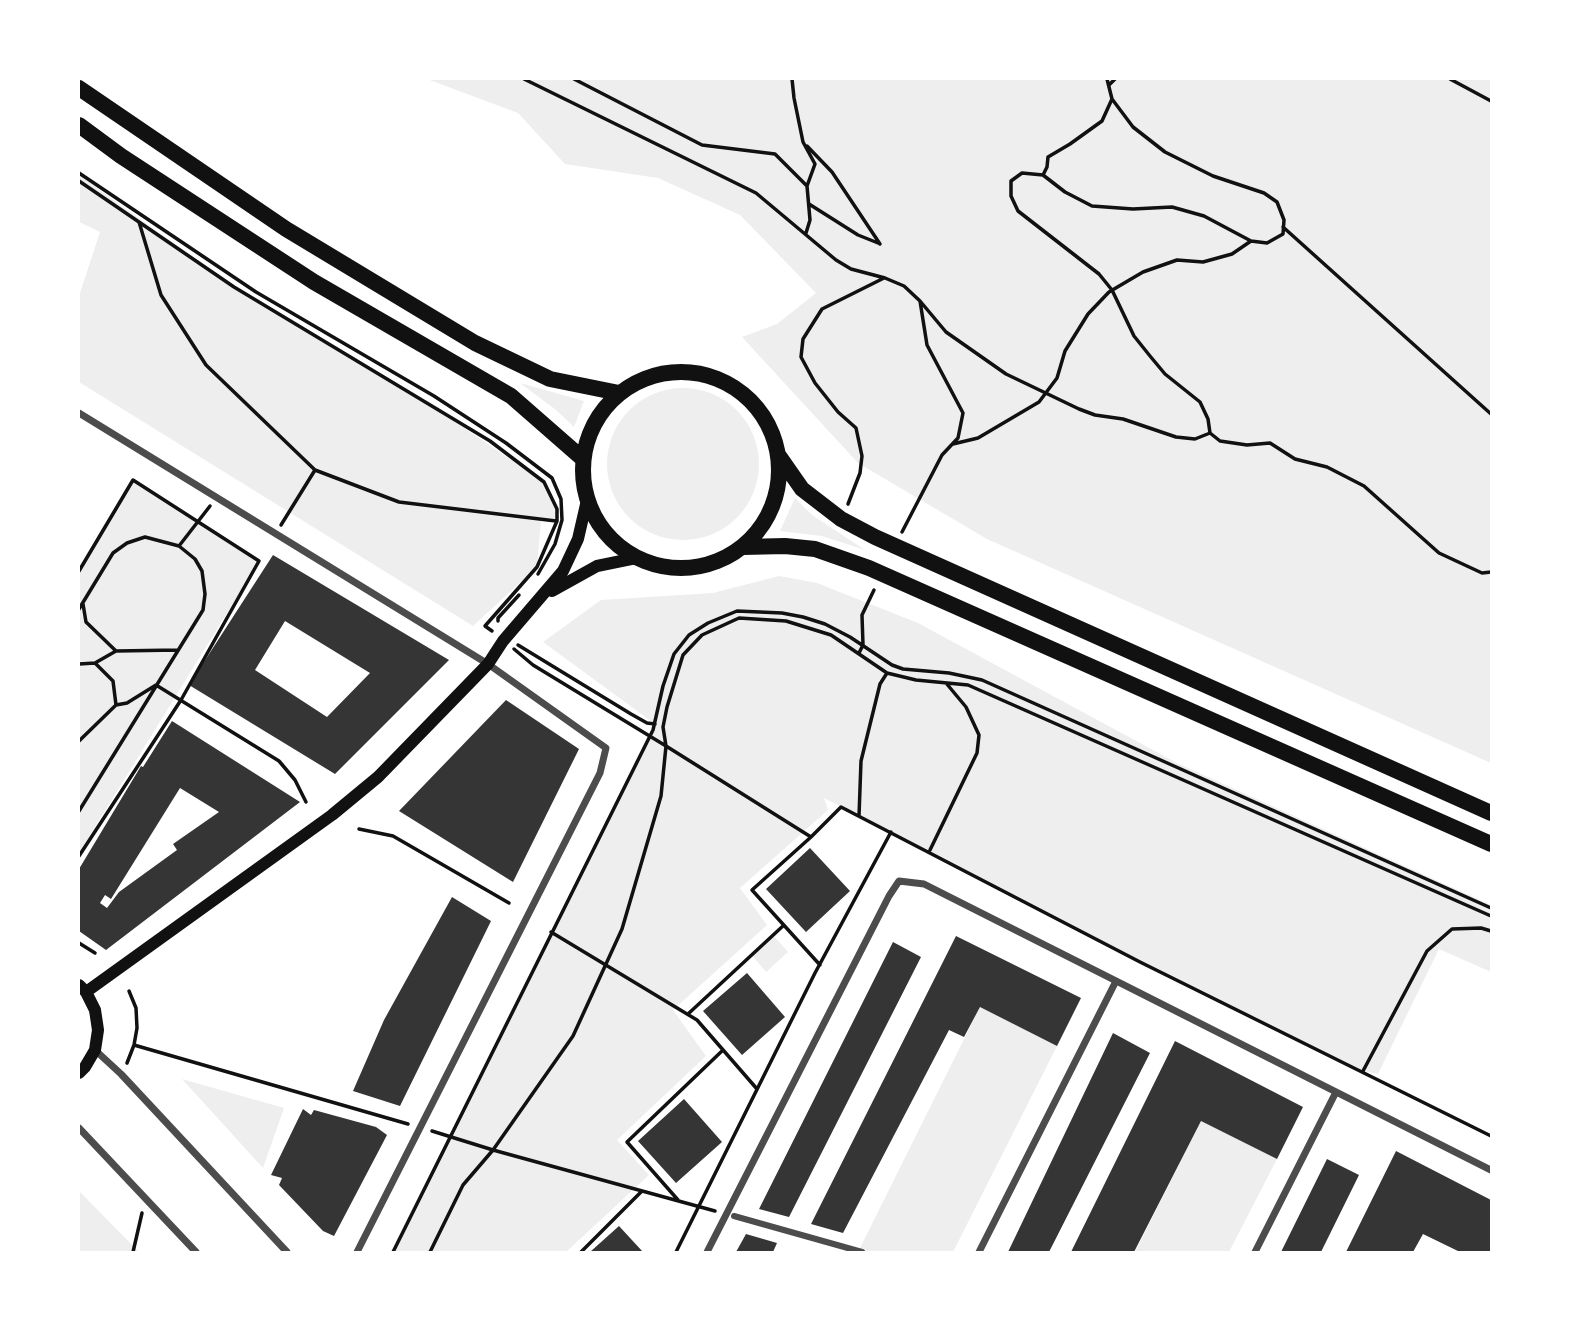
<!DOCTYPE html>
<html>
<head>
<meta charset="utf-8">
<style>
  body { margin:0 }
  #map { position:relative; width:1570px; height:1331px; overflow:hidden; background:#fff; font-family:"IBM Plex Sans",sans-serif }
  canvas { display:block }
  .frame { position:absolute; inset:0; border:80px solid #fff; pointer-events:none }
</style>
</head>
<body>
<div id="map">
<canvas width="1570" height="1331"></canvas>
<div class="frame"></div>
</div>
<script>
const context = document.querySelector('canvas').getContext('2d');
context.lineJoin = 'round';
function fillPath(path, color) { context.fillStyle = color; context.fill(path, 'evenodd'); }
const toPath = rows => new Path2D(rows.map(r => 'M' + r).join(''));
function trace(path, color, width, dash) { context.strokeStyle = color; context.lineWidth = width; context.lineCap = dash ? 'butt' : 'round'; context.setLineDash(dash || []); context.stroke(path); }
fillPath(toPath([
  [427,79,1491,79,1491,763,987,539,858,463,742,337,777,324,816,293,740,215,658,178,565,164,518,113],
  [79,175,234,287,439,411,544,482,557,509,557,521,541,520,537,567,473,626,79,382,79,296,100,232,79,222],
  [520,383,584,401,574,427,556,410],
  '607 464a76 76 0 1 1 152 0a76 76 0 1 1-152 0Z',
  [133,480,259,561,79,853,79,571],
  [795,498,812,515,865,550,822,536,780,531],
  [779,576,817,583,918,623,1177,763,1491,905,1491,972,1439,949,1378,1074,1363,1071,1140,962,824,798,828,810,740,888,767,925,673,1010,706,1056,617,1140,649,1175,566,1252,393,1252,655,724,543,642,601,600,713,593],
  [773,935,788,952,766,972,751,954],
  [980,1007,1057,1046,953,1252,858,1252],
  [182,1079,284,1108,263,1168],
  [1201,1121,1277,1159,1229,1252,1135,1252],
  [79,1191,139,1252,79,1252]
]), '#eee');
fillPath(toPath([
  [273,555,449,660,335,774,189,685],
  [285,621,370,673,327,717,255,670],
  [506,700,579,749,513,882,399,811],
  [172,721,300,802,106,950,79,931,79,869,141,766,143,767],
  [180,788,219,812,173,844,177,850,119,892,107,908,100,903,105,895,111,899],
  [810,848,850,891,806,932,766,889],
  [452,897,491,921,400,1106,353,1091,384,1020],
  [956,936,1081,998,1057,1046,980,1007,964,1037,949,1030,843,1233,811,1224],
  [893,942,921,957,789,1217,759,1209],
  [747,973,785,1017,742,1055,703,1011],
  [1113,1033,1150,1053,1049,1252,1008,1252],
  [1175,1041,1303,1107,1277,1159,1201,1121,1134,1252,1071,1252],
  [684,1099,722,1142,676,1183,638,1141],
  [303,1109,311,1115,314,1110,376,1127,387,1135,334,1236,323,1231,279,1185,282,1178,271,1175],
  [1396,1151,1491,1200,1491,1252,1460,1252,1423,1234,1413,1252,1346,1252],
  [1327,1159,1359,1175,1321,1252,1281,1252],
  [619,1226,643,1252,590,1252],
  [746,1234,777,1243,773,1252,736,1252]
]), '#353535');
trace(toPath([
  [524,79,756,193,836,260,851,269,885,278,904,286,920,301,927,345,963,413,958,438,942,455,902,532],
  [574,79,702,145,775,154,807,186],
  [792,79,794,98,803,142,815,164,807,186,810,220,806,233],
  [1450,79,1491,101],
  [1109,85,1115,79],
  [807,146,832,172,880,244],
  [79,173,256,292,434,396,506,443,552,478,561,499,562,520,555,544,538,574],
  [1043,175,1047,167,1048,157,1070,144,1102,121,1112,99],
  [79,181,234,287,490,441,544,482,557,509,557,521,537,567,485,626,492,631],
  [809,204,858,235,878,243],
  [139,222,161,295,206,365,315,470,399,502,556,521],
  [1283,227,1491,414],
  [920,301,946,332,1006,374,1079,409,1095,415,1123,419,1176,437,1195,439,1210,433,1208,419,1200,402,1165,374,1150,356,1134,336,1112,290,1099,274,1018,211,1011,196,1011,181,1022,173,1043,175,1065,192,1092,206,1133,209,1172,207,1204,216,1251,241,1267,243,1283,234,1284,220,1277,202,1264,193,1213,176,1165,152,1133,127,1112,99,1107,79],
  [1210,433,1220,441,1247,445,1270,443,1295,459,1327,467,1364,486,1439,553,1482,573,1491,572],
  [953,444,978,438,1039,402,1057,378,1065,351,1088,314,1109,292,1143,272,1177,260,1203,262,1232,254,1251,241],
  [848,504,860,473,862,456,856,428,838,412,815,383,801,357,803,339,822,309,884,278],
  [281,525,315,470],
  [179,546,210,506],
  [79,571,133,480,259,561,181,700,79,856],
  [83,604,86,622,116,651,178,650],
  [79,609,113,553,127,543,145,537,179,546,195,559,202,571,205,594,203,610,79,811],
  [498,621,498,618,519,595],
  [518,645,631,714,647,723,655,724],
  [514,649,533,665,666,746,663,727,667,707,683,655,702,635,739,618,786,621,831,635,887,673,916,680,968,685,1491,916],
  [859,653,863,645,862,615,874,590],
  [95,663,116,651],
  [79,664,95,663,113,681,116,705],
  [79,741,116,705,127,703,156,685,279,761,295,780,306,802],
  [859,816,861,761,880,684,887,673],
  [359,829,393,836,509,903],
  [811,837,752,890,820,965],
  [930,850,977,753,979,735,966,707,946,683],
  [551,932,697,1020,757,1089],
  [79,943,95,953],
  [688,1014,784,925],
  [134,1045,408,1124],
  [127,1063,134,1045,137,1028,136,1008,129,991],
  [1363,1071,1427,951,1452,929,1481,928,1491,931],
  [432,1131,493,1150,715,1211],
  [678,1200,627,1142,723,1050],
  [133,1252,142,1213],
  [393,1252,653,730,663,686,674,654,689,635,708,623,737,611,782,613,803,617,825,624,850,637,892,665,903,669,949,673,982,680,1491,908],
  [430,1252,463,1185,493,1150,573,1036,622,929,661,796,666,746,811,837,841,807,1140,962,1491,1136],
  [581,1252,642,1191],
  [676,1252,815,973,891,832]
]), '#111', 3.5);
trace(toPath([
  [734,1216,862,1252]
]), '#4c4c4c', 6);
trace(toPath([
  [79,413,488,664,606,748,600,773,357,1252],
  [95,1050,121,1074,287,1252],
  [79,1128,196,1252],
  [707,1252,889,896,899,881,924,884,1491,1170],
  [979,1252,1116,981],
  [1255,1252,1336,1092]
]), '#4c4c4c', 7);
trace(toPath([
  [552,591,597,566,636,558],
  [79,985,86,992,95,1010,98,1030,95,1050,85,1067,79,1073],
  [86,992,332,815,378,777,488,664,503,641,563,571,578,539,587,500]
]), '#111', 12);
trace(toPath([
  [79,88,286,229,475,343,550,379,619,393],
  [79,125,121,156,314,282,511,396,583,459],
  '583 470a98 98 0 1 1 196 0a98 98 0 1 1-196 0Z',
  [779,456,802,489,841,519,875,537,1491,813],
  [743,547,785,546,815,549,869,568,1491,844]
]), '#111', 16);
</script>
</body>
</html>
